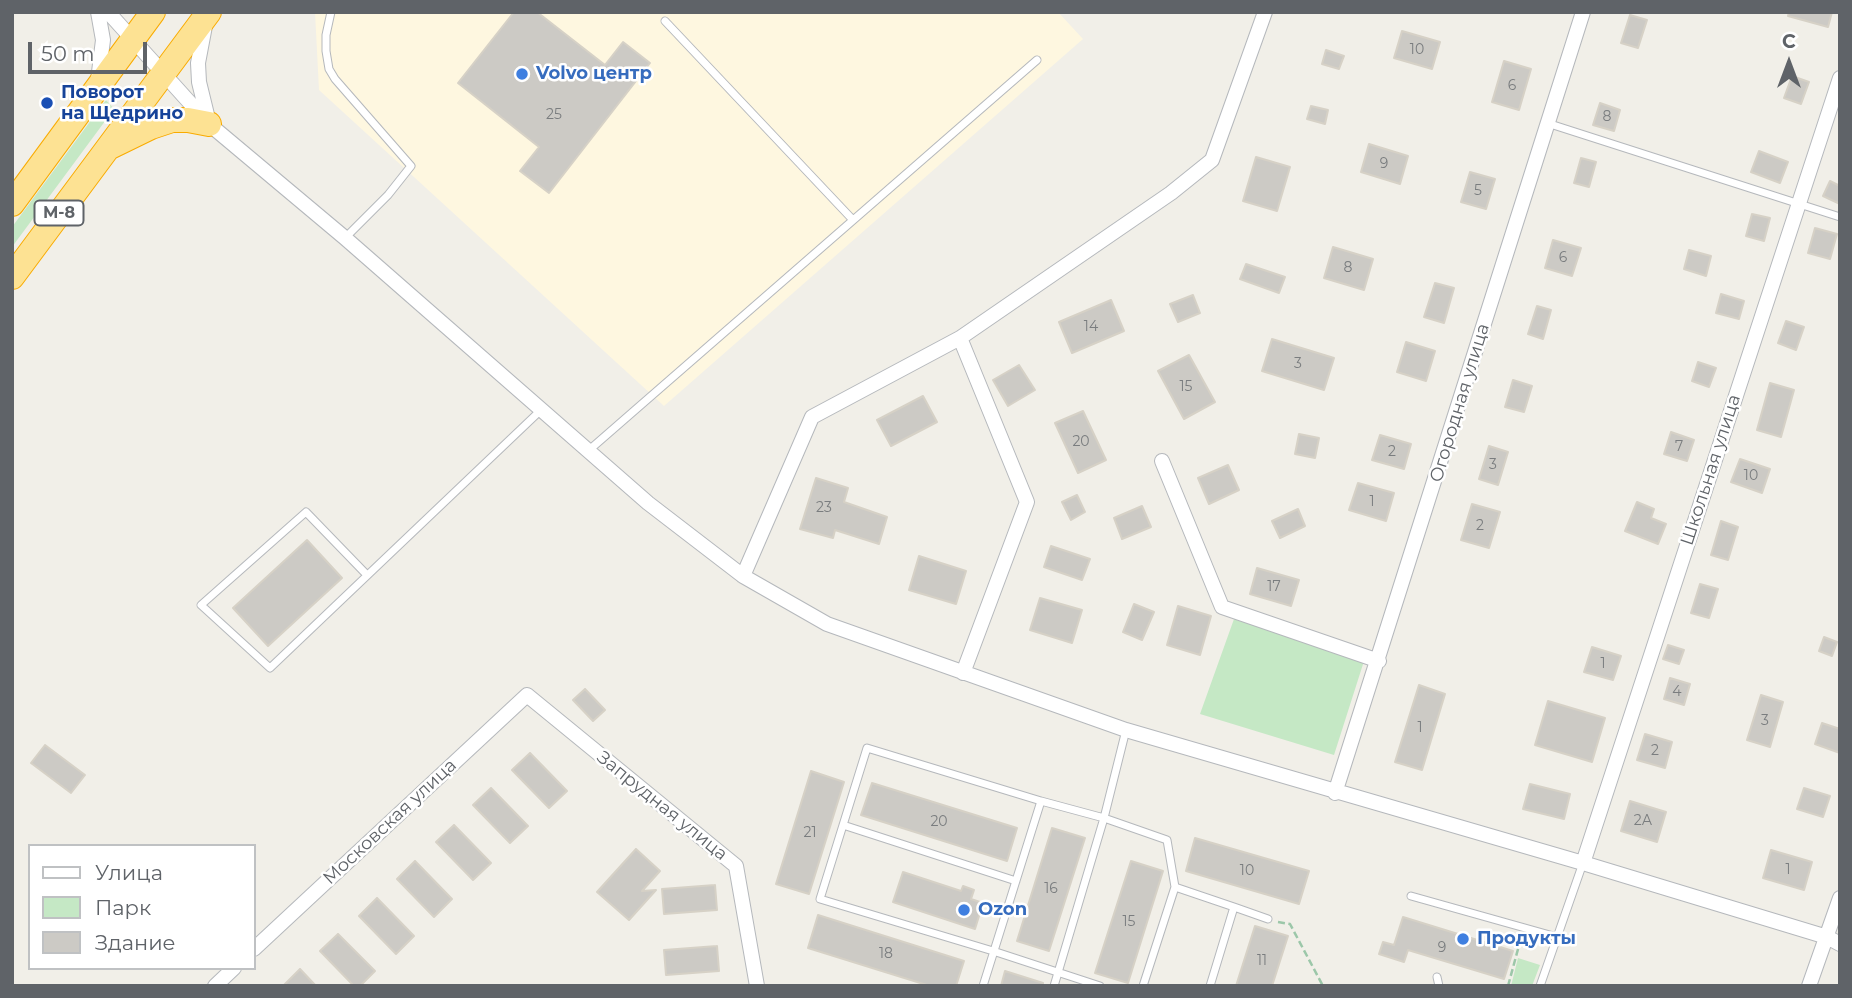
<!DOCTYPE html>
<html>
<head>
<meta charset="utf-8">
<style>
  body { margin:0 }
  #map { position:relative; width:1852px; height:998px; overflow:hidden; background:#f1efe8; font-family:Montserrat,sans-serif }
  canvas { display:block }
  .frame { position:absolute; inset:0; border:14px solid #5f6368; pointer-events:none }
  .legend { position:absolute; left:28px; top:844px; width:228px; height:126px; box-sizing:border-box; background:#fff; border:2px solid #bfc1c3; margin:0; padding:9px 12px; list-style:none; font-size:21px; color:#5f6368 }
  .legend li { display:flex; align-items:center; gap:14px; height:35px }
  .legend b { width:35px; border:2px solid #bfc1c3 }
  .north { position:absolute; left:1754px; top:28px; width:70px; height:70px; -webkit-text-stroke:5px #fff; paint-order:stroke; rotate:0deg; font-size:19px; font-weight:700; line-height:28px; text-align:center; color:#5f6368 }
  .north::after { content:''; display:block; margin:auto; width:24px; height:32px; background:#5f6368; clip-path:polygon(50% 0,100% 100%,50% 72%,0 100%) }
  .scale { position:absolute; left:28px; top:42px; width:119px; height:32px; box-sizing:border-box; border:4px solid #5f6368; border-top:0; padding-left:9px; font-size:21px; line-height:24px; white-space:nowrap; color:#5f6368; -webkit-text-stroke:5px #fff; paint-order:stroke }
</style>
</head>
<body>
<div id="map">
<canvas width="1852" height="998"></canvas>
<div class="frame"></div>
<ul class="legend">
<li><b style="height:9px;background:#fff"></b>Улица</li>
<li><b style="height:19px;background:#c5e8c5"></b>Парк</li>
<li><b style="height:19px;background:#cccac5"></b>Здание</li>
</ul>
<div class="north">С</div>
<div class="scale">50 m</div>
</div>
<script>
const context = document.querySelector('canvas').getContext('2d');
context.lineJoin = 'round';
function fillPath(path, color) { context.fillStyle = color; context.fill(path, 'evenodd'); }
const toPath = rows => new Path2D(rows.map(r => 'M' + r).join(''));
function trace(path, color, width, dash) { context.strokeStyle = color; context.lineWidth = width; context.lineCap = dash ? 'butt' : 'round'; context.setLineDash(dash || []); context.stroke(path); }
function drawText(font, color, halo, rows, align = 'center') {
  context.font = font + ' Montserrat,sans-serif'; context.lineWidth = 5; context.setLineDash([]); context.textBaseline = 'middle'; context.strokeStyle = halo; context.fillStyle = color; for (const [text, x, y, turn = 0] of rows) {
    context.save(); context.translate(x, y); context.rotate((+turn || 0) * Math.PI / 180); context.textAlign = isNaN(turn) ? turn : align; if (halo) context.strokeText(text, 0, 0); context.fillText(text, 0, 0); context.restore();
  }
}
fillPath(toPath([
  [315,12,1058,12,1083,39,664,406,319,90]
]), '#fef7e0');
fillPath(toPath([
  [106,100,114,109,12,247,12,227],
  [1234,619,1364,661,1334,755,1200,714],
  [1518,958,1540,965,1532,986,1511,986]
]), '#c5e8c5');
const building = toPath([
  [514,12,537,12,605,65,623,42,650,63,549,193,520,171,539,147,458,83,514,12],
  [1789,12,1832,12,1828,27,1788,16,1789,12],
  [1630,15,1647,20,1638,48,1621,43,1630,15],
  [1402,31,1440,42,1432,69,1394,58,1402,31],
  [1326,50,1344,56,1339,69,1322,64,1326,50],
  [1504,61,1531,69,1519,110,1492,102,1504,61],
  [1792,76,1809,82,1801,104,1784,98,1792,76],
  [1600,103,1620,110,1614,131,1593,125,1600,103],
  [1311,106,1328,110,1325,124,1307,119,1311,106],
  [1369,144,1408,156,1400,184,1361,172,1369,144],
  [1759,151,1788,162,1780,183,1751,172,1759,151],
  [1256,157,1290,167,1277,211,1243,201,1256,157],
  [1581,158,1596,162,1589,187,1574,183,1581,158],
  [1470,172,1495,179,1486,209,1461,202,1470,172],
  [1830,181,1840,186,1840,204,1823,196,1830,181],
  [1752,214,1770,218,1764,241,1746,236,1752,214],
  [1815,228,1837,234,1830,259,1808,253,1815,228],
  [1553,240,1581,248,1572,276,1545,268,1553,240],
  [1333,247,1373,259,1364,290,1324,278,1333,247],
  [1689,250,1711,256,1706,276,1684,269,1689,250],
  [1246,264,1285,277,1279,293,1240,279,1246,264],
  [1435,283,1454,288,1444,323,1424,317,1435,283],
  [1721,294,1744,301,1739,319,1716,313,1721,294],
  [1193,295,1200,313,1178,322,1170,304,1193,295],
  [1111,300,1124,331,1072,353,1059,322,1111,300],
  [1537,306,1551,310,1543,339,1528,334,1537,306],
  [1786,321,1804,327,1796,350,1778,343,1786,321],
  [1272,339,1334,358,1324,390,1262,371,1272,339],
  [1406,342,1435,351,1426,381,1397,372,1406,342],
  [1189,355,1215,402,1184,419,1158,371,1189,355],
  [1698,362,1716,368,1709,387,1692,381,1698,362],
  [1019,365,1035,390,1008,406,993,380,1019,365],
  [1513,380,1532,386,1524,412,1505,407,1513,380],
  [1770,383,1794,390,1781,437,1757,430,1770,383],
  [923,396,937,422,891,446,877,420,923,396],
  [1083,411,1106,460,1078,473,1055,423,1083,411],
  [1671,432,1694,440,1687,461,1664,454,1671,432],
  [1299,434,1319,438,1315,458,1295,454,1299,434],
  [1380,435,1411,444,1404,469,1372,460,1380,435],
  [1489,446,1508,452,1498,485,1479,479,1489,446],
  [1740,459,1770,469,1762,493,1731,482,1740,459],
  [1228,465,1239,490,1209,504,1198,478,1228,465],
  [816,478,848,488,844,502,887,517,879,544,835,530,833,538,800,529,816,478],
  [1358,483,1394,493,1386,521,1349,510,1358,483],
  [1077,495,1085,512,1071,520,1062,502,1077,495],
  [1637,502,1654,509,1651,518,1666,524,1658,544,1625,531,1637,502],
  [1472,504,1500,512,1489,548,1461,540,1472,504],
  [1142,506,1151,527,1122,539,1114,518,1142,506],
  [1298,509,1305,526,1280,538,1272,521,1298,509],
  [1721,521,1738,527,1728,560,1711,555,1721,521],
  [307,540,342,578,268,646,233,608,307,540],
  [1051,546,1090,559,1082,580,1044,567,1051,546],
  [919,556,966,571,956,604,909,590,919,556],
  [1257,568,1299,580,1291,606,1250,594,1257,568],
  [1700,584,1718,589,1709,618,1691,613,1700,584],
  [1040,598,1082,610,1072,643,1030,630,1040,598],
  [1134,604,1154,612,1142,640,1123,632,1134,604],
  [1178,606,1211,616,1200,655,1167,645,1178,606],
  [1824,637,1837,642,1832,656,1819,651,1824,637],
  [1668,645,1684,650,1679,664,1663,659,1668,645],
  [1592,647,1621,656,1613,680,1584,672,1592,647],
  [1670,678,1690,684,1684,705,1664,699,1670,678],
  [1419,685,1445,694,1422,770,1395,762,1419,685],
  [585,689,605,710,593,721,573,700,585,689],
  [1761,695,1783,702,1770,747,1747,740,1761,695],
  [1548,701,1605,718,1592,762,1535,745,1548,701],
  [1822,723,1840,729,1840,753,1815,744,1822,723],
  [1645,734,1672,742,1665,768,1637,760,1645,734],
  [45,745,85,775,71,793,31,763,45,745],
  [530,753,567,791,549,808,512,770,530,753],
  [811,771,844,782,809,894,776,884,811,771],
  [872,783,1017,828,1007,861,861,815,872,783],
  [1530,784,1570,794,1564,819,1523,809,1530,784],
  [491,788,528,826,510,843,473,805,491,788],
  [1804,788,1830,796,1823,817,1797,809,1804,788],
  [1630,801,1666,812,1657,842,1621,831,1630,801],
  [454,825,491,863,473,880,436,842,454,825],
  [1052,828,1085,838,1049,951,1017,941,1052,828],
  [1195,838,1309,871,1299,904,1186,871,1195,838],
  [636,849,660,871,642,891,656,890,629,920,597,892,636,849],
  [1771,850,1812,862,1804,890,1763,878,1771,850],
  [415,861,452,899,434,917,397,879,415,861],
  [1131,861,1163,871,1128,983,1095,973,1131,861],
  [903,872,961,891,963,886,974,890,971,899,983,903,975,929,893,902,903,872],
  [715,885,717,910,664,914,662,889,715,885],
  [377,898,414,936,396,954,359,916,377,898],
  [818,915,964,961,956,986,930,986,808,948,818,915],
  [1403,917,1513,951,1504,979,1408,950,1404,962,1379,954,1383,942,1394,945,1403,917],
  [1255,926,1288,936,1272,986,1236,986,1255,926],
  [338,934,375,971,360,986,354,986,320,951,338,934],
  [717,946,719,971,666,975,664,950,717,946],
  [300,969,316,986,283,986,300,969],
  [1005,971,1043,983,1043,986,1001,986,1005,971]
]);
fillPath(building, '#cccac5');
trace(building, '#d6d1c6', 2);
const lane = toPath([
  [331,12,326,35,326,51,329,69,335,79,411,166,388,195,345,238],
  [665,21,853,220],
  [1547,123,1840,217],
  [588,451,1037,60],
  [367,575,306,512,201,605,270,668,541,410],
  [1126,730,1104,818,1167,840,1175,887,1143,986],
  [1041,801,867,748,820,899,993,951,1100,986],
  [843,825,1016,881],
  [1175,887,1234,907,1210,986],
  [1411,896,1557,937],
  [1234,907,1268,919],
  [1437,977,1439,986],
  [983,986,1041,801,1104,818,1054,986],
  [1540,986,1583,863]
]);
const street = toPath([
  [98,12,103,40,98,80],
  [108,12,209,124,345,238,648,503,743,576,827,624,1126,730,1583,863,1827,937,1840,944],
  [205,26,198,63,199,82,209,123],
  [960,338,1027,502,963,673],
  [1162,461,1222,607,1379,661],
  [743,576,812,417,960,338,1171,193,1212,160,1265,12],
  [1335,793,1583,12],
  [1583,863,1840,78],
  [254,949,527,695,736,866,757,986],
  [215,986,234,968],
  [1809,986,1840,898]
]);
const highway = toPath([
  [110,147,151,127,172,120,188,120,209,124],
  [12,204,153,12],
  [12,277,209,12]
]);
trace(lane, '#b5b8bc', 9);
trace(street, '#b5b8bc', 16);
trace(highway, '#f9ab00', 26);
trace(toPath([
  [1278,922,1290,924,1323,986],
  [1508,986,1521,938]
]), '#9cc7a9', 2.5, [7, 3.5]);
trace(lane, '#fff', 7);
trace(street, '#fff', 14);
trace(highway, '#fde293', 24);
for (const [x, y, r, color] of [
  [522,74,7,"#3f7fe0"],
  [47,103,7,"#1a4fb4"],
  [964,910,7,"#3f7fe0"],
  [1463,939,7,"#3f7fe0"]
]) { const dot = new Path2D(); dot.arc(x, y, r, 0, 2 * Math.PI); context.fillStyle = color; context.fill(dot); trace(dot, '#fff', 2.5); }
drawText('14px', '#7a7d7f', null, [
  ["10",1417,50],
  ["6",1512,86],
  ["25",554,115],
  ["8",1607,117],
  ["9",1384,164],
  ["5",1478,191],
  ["6",1563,258],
  ["8",1348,268],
  ["14",1091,327],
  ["3",1298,364],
  ["15",1186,387],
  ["20",1081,442],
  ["7",1679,447],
  ["2",1392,452],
  ["3",1493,465],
  ["10",1751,476],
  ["1",1372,502],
  ["23",824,508],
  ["2",1480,526],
  ["17",1274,587],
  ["1",1603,664],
  ["4",1677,692],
  ["3",1765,721],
  ["1",1420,728],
  ["2",1655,751],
  ["2А",1643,821],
  ["20",939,822],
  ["21",810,833],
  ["1",1788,870],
  ["10",1247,871],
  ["16",1051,889],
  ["15",1129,922],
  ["9",1442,948],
  ["18",886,954],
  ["11",1262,961]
]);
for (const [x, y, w] of [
  [59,213,49]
]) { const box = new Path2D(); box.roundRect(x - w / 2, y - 12.5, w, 25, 5); context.fillStyle = '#fff'; context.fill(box); trace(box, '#5f6368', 2); }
drawText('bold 16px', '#5f6368', null, [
  ["М-8",59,213]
]);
drawText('bold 18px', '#366cbe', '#fff', [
  ["Volvo центр",536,74],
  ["Ozon",978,910],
  ["Продукты",1477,939]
], 'left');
drawText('bold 18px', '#164399', '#fff', [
  ["Поворот",61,93],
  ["на Щедрино",61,114]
], 'left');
drawText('18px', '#5f6368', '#fff', [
  ["Огородная улица",1460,403,-73],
  ["Школьная улица",1711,470,-72],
  ["Запрудная улица",662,806,39],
  ["Московская улица",390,822,-43]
]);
</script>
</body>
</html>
